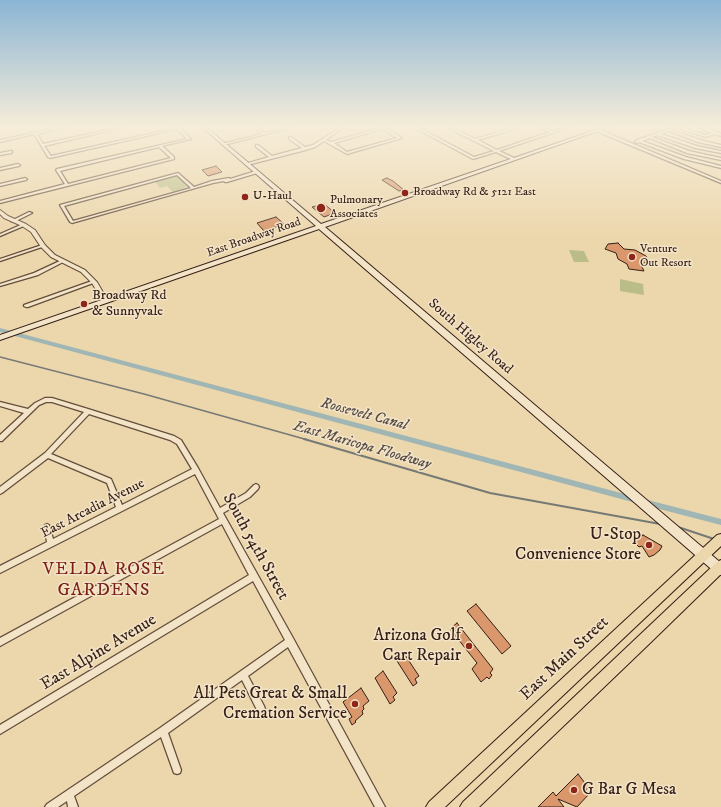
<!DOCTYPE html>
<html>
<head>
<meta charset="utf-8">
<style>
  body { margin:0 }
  canvas { display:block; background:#ecd6ab }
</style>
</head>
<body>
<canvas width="721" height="807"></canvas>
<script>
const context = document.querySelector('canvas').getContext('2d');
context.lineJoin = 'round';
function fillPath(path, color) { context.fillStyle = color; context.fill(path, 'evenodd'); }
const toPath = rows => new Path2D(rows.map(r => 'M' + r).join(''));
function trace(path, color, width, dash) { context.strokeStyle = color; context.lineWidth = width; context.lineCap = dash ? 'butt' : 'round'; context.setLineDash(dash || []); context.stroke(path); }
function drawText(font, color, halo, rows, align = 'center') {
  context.font = font + ' "IM FELL DW Pica",serif'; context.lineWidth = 3; context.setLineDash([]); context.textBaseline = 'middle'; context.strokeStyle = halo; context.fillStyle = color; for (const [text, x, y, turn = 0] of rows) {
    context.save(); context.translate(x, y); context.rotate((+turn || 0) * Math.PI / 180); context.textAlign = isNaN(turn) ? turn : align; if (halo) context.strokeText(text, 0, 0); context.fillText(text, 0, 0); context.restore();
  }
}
fillPath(toPath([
  [175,176,178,177,187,187,173,192,167,186,160,188,155,182],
  [569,250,584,251,589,262,574,262],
  [620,279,643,284,644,295,620,291]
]), '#babd87');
trace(toPath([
  [0,357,144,394,308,440]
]), '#757a76', 1.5);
trace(toPath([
  [304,439,490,493,660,524],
  [678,527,714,539]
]), '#757a76', 2);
fillPath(toPath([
  [0,328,636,497,638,498,639,500,638,502,636,503,0,332,0,328],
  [644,499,721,519,721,525,644,505,642,504,641,502,642,500,644,499]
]), '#9fb6b5');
const building = toPath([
  [216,166,222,172,208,176,202,170,216,166],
  [387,178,393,181,404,190,399,191,382,180,387,178],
  [324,204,329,208,335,213,324,217,312,207,324,204],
  [276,217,284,224,264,231,257,223,276,217],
  [618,243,624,249,635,250,646,256,648,261,641,265,644,271,629,269,627,264,618,259,616,253,605,249,608,244,618,243],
  [643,535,662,546,660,550,654,555,649,557,642,546,639,547,634,542,643,535],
  [476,604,511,646,502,654,467,611,476,604],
  [457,623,493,669,490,673,492,675,489,679,487,677,481,682,472,669,477,663,450,629,457,623],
  [405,655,419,676,415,679,417,683,413,686,397,661,405,655],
  [383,671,397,693,393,697,395,700,390,704,375,678,383,671],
  [361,688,369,701,363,706,364,709,362,711,363,714,355,721,356,722,352,725,349,719,352,717,343,702,361,688],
  [578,774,588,787,586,790,589,794,577,807,558,799,564,807,538,807,553,792,556,796,578,774]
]);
fillPath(building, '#d9976b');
trace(building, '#351f17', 1);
const minor = toPath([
  [62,127,66,127,37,134,43,144,121,127,125,127,44,146,51,156,176,128,176,127,183,127,183,128,180,128,191,139,162,146,174,157,174,159,0,203,0,201,65,184,56,170,57,169,187,139,177,129,50,158,48,157,34,134,0,142,0,140,62,127],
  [159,147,171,158,68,184,60,171,159,147],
  [254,127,256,127,265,133,290,127,293,127,224,145,222,144,262,134,254,127],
  [341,127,344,127,326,140,331,142,380,128,380,127,384,127,402,138,347,154,324,141,315,147,306,150,247,165,245,164,269,157,256,147,256,145,258,145,272,156,302,148,289,139,289,137,291,137,305,147,313,145,341,127],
  [382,129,397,138,347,152,334,143,382,129],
  [415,127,418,127,474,157,494,151,448,128,448,127,451,127,475,139,516,127,519,127,519,128,478,140,497,150,550,132,539,128,539,127,542,127,553,131,567,127,570,127,499,151,514,158,515,159,513,160,496,152,473,159,415,128,415,127],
  [675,127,681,127,706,135,711,133,698,127,701,127,716,131,721,134,721,136,714,134,706,137,678,128,671,130,700,140,721,145,721,147,698,142,669,131,661,134,697,146,721,151,721,153,695,148,658,135,652,137,689,151,721,158,721,160,687,153,650,138,642,141,686,157,721,166,721,168,684,159,639,142,637,143,635,142,637,140,675,127],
  [596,129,598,129,721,181,721,183,596,131,596,129],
  [11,151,12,151,12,153,0,155,0,153,11,151],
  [18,164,20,165,19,166,0,170,0,168,18,164],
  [256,171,258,172,257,173,227,182,225,182,224,181,213,183,72,223,70,222,60,205,178,173,194,187,212,181,229,178,230,179,256,171],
  [177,175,191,188,73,221,64,206,177,175],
  [25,178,27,179,26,180,0,186,0,184,25,178],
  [29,212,32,213,14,222,11,221,29,212],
  [23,224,26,225,0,236,0,234,23,224],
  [42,245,45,246,0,261,0,259,42,245],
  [62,260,63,260,65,261,38,275,0,286,0,284,34,273,62,260],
  [92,281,94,281,96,282,28,307,26,307,24,306,24,305,92,281],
  [45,398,52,398,88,409,174,436,181,440,198,468,220,508,246,493,254,485,256,484,258,485,259,487,258,489,250,497,223,513,293,638,385,807,375,807,288,647,248,676,264,706,265,709,264,712,261,713,258,712,242,680,168,733,181,770,180,773,177,774,174,773,161,737,74,796,78,807,68,807,67,801,58,807,45,807,47,804,160,728,285,640,253,581,0,734,0,725,249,575,222,524,0,646,0,638,219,519,195,474,0,573,0,566,47,542,44,527,45,525,47,524,49,525,53,539,116,507,107,483,48,458,2,493,0,494,0,487,45,453,84,412,52,402,46,402,39,405,2,441,0,441,0,435,24,413,0,406,0,402,28,409,35,403,45,398],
  [89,414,170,440,177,444,192,469,122,505,111,479,51,454,89,414]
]);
const tertiary = toPath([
  [0,210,8,216,26,224,35,230,45,245,55,255,85,270,97,282,108,301,107,302,103,302,92,283,81,272,51,257,41,247,31,232,22,226,4,218,0,214,0,210]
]);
const secondary = toPath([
  [202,127,206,127,321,224,604,127,609,127,325,227,721,563,721,575,717,574,319,229,0,340,0,335,316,226,202,127]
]);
const primary = toPath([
  [721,534,721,546,445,807,426,807,429,802,717,535,721,534],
  [721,560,721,574,649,644,479,807,460,807,463,802,717,562,721,560]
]);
trace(minor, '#634d3c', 2.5);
trace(tertiary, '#634d3c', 2);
trace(secondary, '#351f17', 2);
trace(primary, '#351f17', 2);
fillPath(minor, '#f3e4c8');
fillPath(tertiary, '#f3e4c8');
fillPath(secondary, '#f3e4c8');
fillPath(primary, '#ecd6ab');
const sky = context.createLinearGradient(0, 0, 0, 240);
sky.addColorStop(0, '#8bb5d4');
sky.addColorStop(0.53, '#f6edd9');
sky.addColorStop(1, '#f6edd900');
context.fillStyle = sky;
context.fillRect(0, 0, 721, 240);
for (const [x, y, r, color] of [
  [405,193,4,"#8f2418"],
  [245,197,4,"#8f2418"],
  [321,208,5,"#8f2418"],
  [632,257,4,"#8f2418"],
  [84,304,4,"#8f2418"],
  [649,545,4,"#8f2418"],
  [469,646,4,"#8f2418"],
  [355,704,4,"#8f2418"],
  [574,790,4,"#8f2418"]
]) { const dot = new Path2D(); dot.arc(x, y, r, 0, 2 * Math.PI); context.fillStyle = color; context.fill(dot); trace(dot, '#f3e4c8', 1.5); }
drawText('12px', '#351f17', '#f3e4c8', [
  ["Broadway Rd & 5121 East",413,193],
  ["U-Haul",253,197],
  ["Pulmonary",330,201],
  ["Associates",330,215],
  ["Venture",640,250],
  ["Out Resort",640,264]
], 'left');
drawText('12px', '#351f17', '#f3e4c8', [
  ["East Broadway Road",254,238,-19]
]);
drawText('14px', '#351f17', '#f3e4c8', [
  ["Broadway Rd",92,296],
  ["& Sunnyvale",92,312]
], 'left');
drawText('14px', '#351f17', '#f3e4c8', [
  ["South Higley Road",470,337,41],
  ["East Arcadia Avenue",93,509,-27]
]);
drawText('italic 15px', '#554c46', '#f3e4c8', [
  ["Roosevelt Canal",364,415,15],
  ["East Maricopa Floodway",362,446,16]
]);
drawText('17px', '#351f17', '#f3e4c8', [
  ["U-Stop",641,535],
  ["Convenience Store",641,555],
  ["Arizona Golf",461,636],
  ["Cart Repair",461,656],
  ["All Pets Great & Small",347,694],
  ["Cremation Service",347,714],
  ["G Bar G Mesa",582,790,"left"]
], 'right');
drawText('17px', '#351f17', '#f3e4c8', [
  ["South 54th Street",255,547,61],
  ["East Alpine Avenue",99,653,-31],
  ["East Main Street",565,659,-43]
]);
context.letterSpacing = '1px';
drawText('18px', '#7a1f14', '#f3e4c8', [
  ["VELDA ROSE",104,570],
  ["GARDENS",104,591]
]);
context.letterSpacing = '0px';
</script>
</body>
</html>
